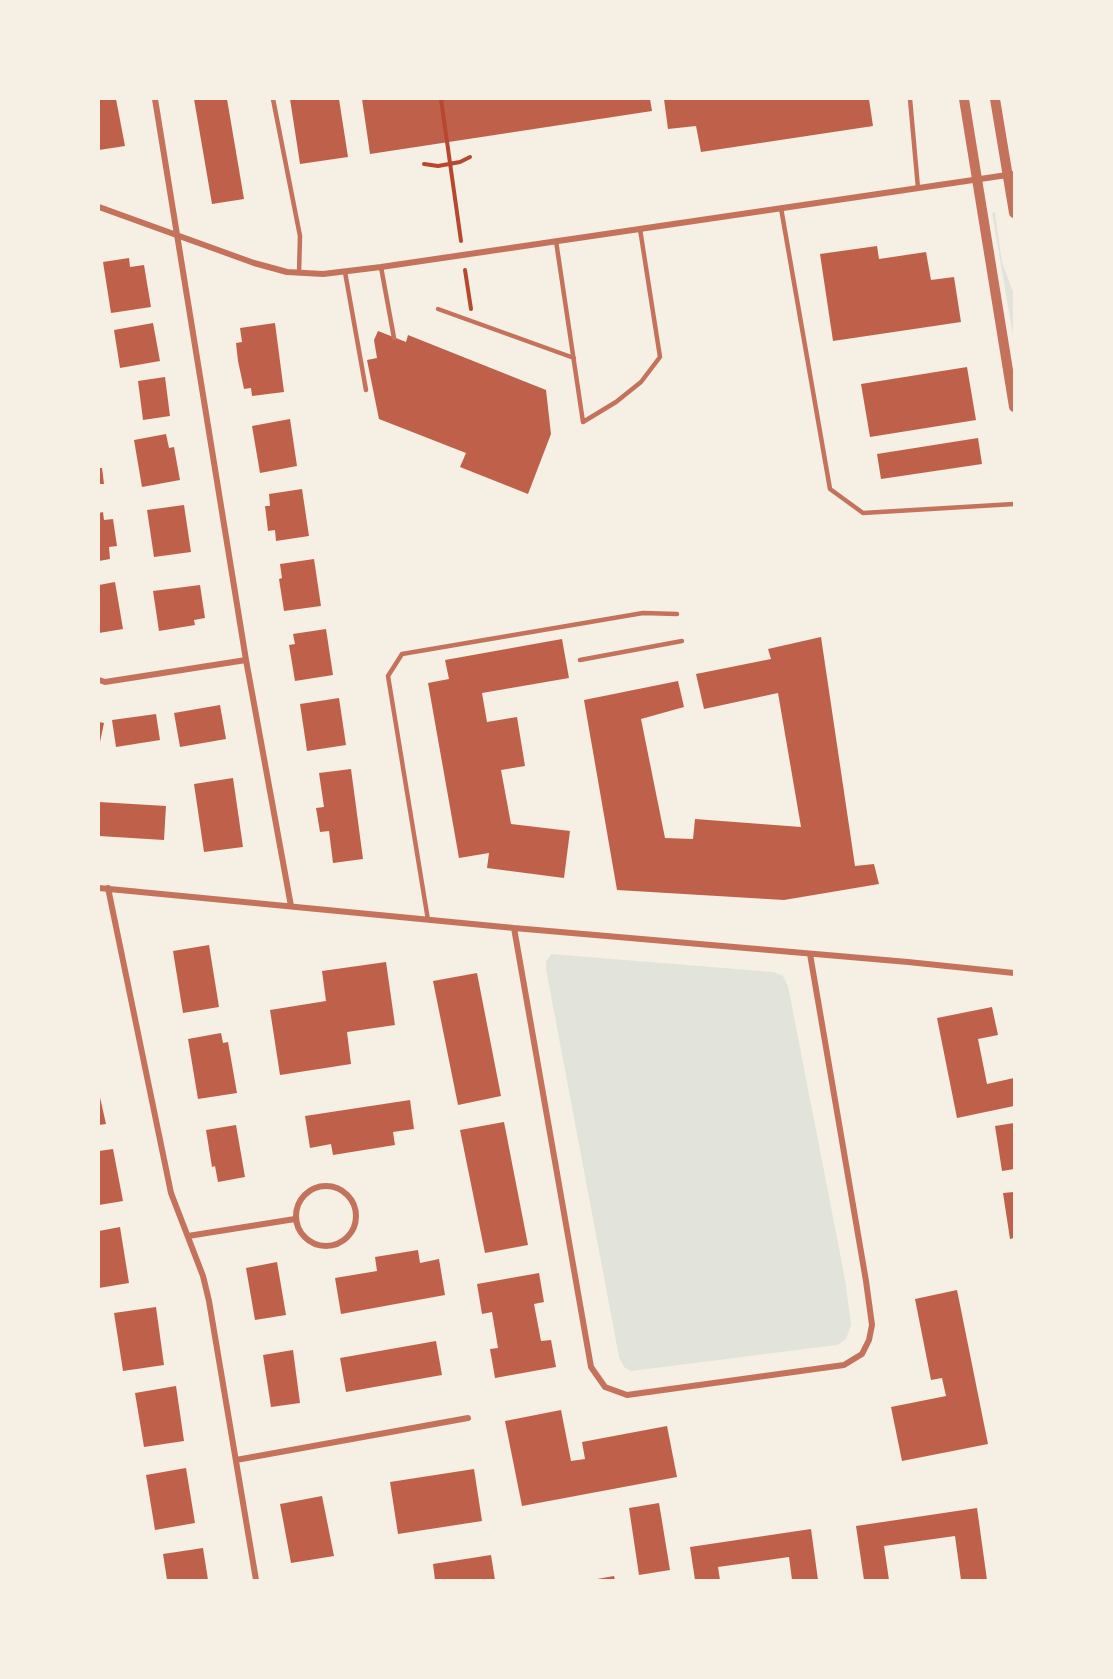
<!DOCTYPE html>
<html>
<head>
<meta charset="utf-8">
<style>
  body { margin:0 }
  #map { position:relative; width:1113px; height:1679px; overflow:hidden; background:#f6efe4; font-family:"Source Sans 3",sans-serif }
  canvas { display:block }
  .frame { position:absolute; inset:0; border:100px solid #f6efe4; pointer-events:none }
</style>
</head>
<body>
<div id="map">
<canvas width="1113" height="1679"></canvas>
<div class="frame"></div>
</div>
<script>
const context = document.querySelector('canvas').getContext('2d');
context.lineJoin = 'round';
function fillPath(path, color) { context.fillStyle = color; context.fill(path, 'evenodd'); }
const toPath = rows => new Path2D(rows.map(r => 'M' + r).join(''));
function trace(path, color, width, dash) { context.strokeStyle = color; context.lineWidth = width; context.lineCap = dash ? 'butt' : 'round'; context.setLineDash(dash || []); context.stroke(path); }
fillPath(toPath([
  [995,212,1002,262,1014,294,1014,341,992,213],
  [551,954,773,972,783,976,788,986,845,1279,851,1325,846,1339,837,1345,631,1371,624,1367,619,1357,546,969,546,962]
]), '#e2e4dc');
fillPath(toPath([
  [99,99,116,99,125,146,99,150],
  [194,99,227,99,244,199,212,204],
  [290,99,339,99,348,157,300,164],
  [362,99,650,99,652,111,370,154],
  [664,99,869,99,873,126,701,152,696,126,668,129],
  [877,246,879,259,926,252,931,280,954,277,961,322,833,341,820,254],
  [129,258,130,267,144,265,151,307,111,313,103,262],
  [153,323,160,361,120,368,114,330],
  [275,323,284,392,252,396,251,388,244,389,238,361,236,343,242,342,240,328],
  [378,331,406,342,408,335,546,390,551,434,528,494,460,467,466,453,379,419,367,360,377,358,374,340],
  [967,367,976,420,870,437,861,384],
  [165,377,170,416,143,420,138,381],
  [290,419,297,466,260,473,252,426],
  [166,434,169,448,174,447,180,480,142,487,134,440],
  [978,438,982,464,881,479,877,454],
  [99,468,102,468,104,484,99,484],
  [302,489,309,536,276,541,275,530,268,531,265,506,270,506,269,494],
  [184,505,191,552,154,557,147,510],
  [103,512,104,520,113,519,117,546,109,547,110,559,99,561,99,513],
  [314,559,321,606,284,611,279,579,282,578,280,564],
  [115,582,123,629,99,633,99,585],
  [200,585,205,618,194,620,195,625,159,631,153,591],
  [326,629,333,675,295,681,289,645,295,644,293,634],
  [821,637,855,866,874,864,879,884,784,900,617,890,584,700,678,681,684,707,641,719,665,838,693,839,695,819,801,827,778,693,704,709,696,674,771,659,768,649],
  [562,639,569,678,482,693,487,722,517,717,525,766,501,770,511,824,570,831,564,878,487,868,489,853,459,858,428,683,449,679,445,660],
  [339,698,346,745,307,751,300,704],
  [220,705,226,739,180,747,174,713],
  [156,714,160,740,116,747,112,720],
  [99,722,104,723,100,742,99,742],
  [351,769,363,859,333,863,329,831,320,832,316,808,324,807,319,773],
  [233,778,243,847,204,852,194,784],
  [99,802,166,806,164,840,99,836],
  [209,945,219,1007,183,1013,173,951],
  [386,962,395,1025,347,1032,351,1064,280,1075,270,1010,326,1001,322,971],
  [477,973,501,1096,458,1105,433,981],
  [992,1007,998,1035,978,1039,987,1084,1014,1078,1014,1106,957,1118,937,1018],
  [221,1033,223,1043,228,1042,237,1093,198,1099,188,1039],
  [99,1093,106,1124,99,1125],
  [410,1100,414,1129,393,1132,395,1145,333,1155,331,1144,310,1148,305,1116],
  [504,1122,528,1245,485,1253,460,1130],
  [1014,1123,1014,1169,1002,1171,995,1126],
  [236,1125,245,1177,218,1182,215,1166,212,1167,206,1130],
  [113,1149,123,1201,99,1205,99,1151],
  [1014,1192,1014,1238,1010,1239,1003,1193],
  [120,1227,129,1283,99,1288,99,1231],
  [418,1250,420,1263,439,1259,445,1295,341,1314,335,1278,377,1271,375,1257],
  [277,1262,286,1315,255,1320,246,1268],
  [539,1273,544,1302,534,1304,541,1341,551,1340,556,1367,495,1378,490,1349,498,1348,492,1312,482,1314,477,1284],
  [957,1290,988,1444,902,1461,891,1407,946,1396,942,1378,931,1380,915,1299],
  [156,1307,164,1365,123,1371,114,1313],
  [436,1341,442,1375,346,1392,340,1358],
  [293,1350,300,1403,271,1407,263,1355],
  [176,1386,184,1441,144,1447,135,1393],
  [561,1410,571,1461,585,1459,582,1442,667,1426,677,1477,522,1506,505,1421],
  [186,1468,195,1523,155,1530,146,1475],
  [474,1469,482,1521,398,1534,390,1482],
  [322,1496,334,1556,291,1563,280,1504],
  [659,1503,670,1570,639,1575,629,1508],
  [977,1508,987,1580,961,1580,955,1536,884,1546,889,1580,864,1580,856,1526],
  [811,1529,818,1580,792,1580,789,1557,718,1567,720,1580,695,1580,690,1547],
  [203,1548,208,1580,167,1580,163,1554],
  [491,1555,495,1580,435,1580,433,1564],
  [614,1576,615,1580,597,1580,597,1579]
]), '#bf614a');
trace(toPath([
  [441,99,461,241],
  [424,164,438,166,460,162,470,157],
  [465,270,471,309]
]), '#b5482f', 4);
trace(toPath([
  [273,99,300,236,299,273],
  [910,99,918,188],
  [781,208,830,489,863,513,1014,504],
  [556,241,583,422,616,402,641,382,660,357,640,229],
  [381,267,394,338],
  [345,272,366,390],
  [438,309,574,358],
  [580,660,682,641],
  [428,920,388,676,402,654,643,613,677,614]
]), '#c5725c', 4.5);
trace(toPath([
  [155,99,246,660,291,906],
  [99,207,254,263,287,272,323,274,381,267,1014,174],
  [99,680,105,682,246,660],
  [99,888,514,928,908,962,1014,973],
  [108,888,171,1193,203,1276,209,1301,256,1580],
  [514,928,591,1367,605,1387,627,1395,844,1365,862,1354,869,1340,872,1325,866,1281,810,954],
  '296 1216a30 30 0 1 1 60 0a30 30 0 1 1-60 0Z',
  [188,1236,295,1219],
  [236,1460,468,1418]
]), '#c5725c', 6);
trace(toPath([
  [964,99,1014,407],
  [995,99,1014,213]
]), '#c5725c', 10);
</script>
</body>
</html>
